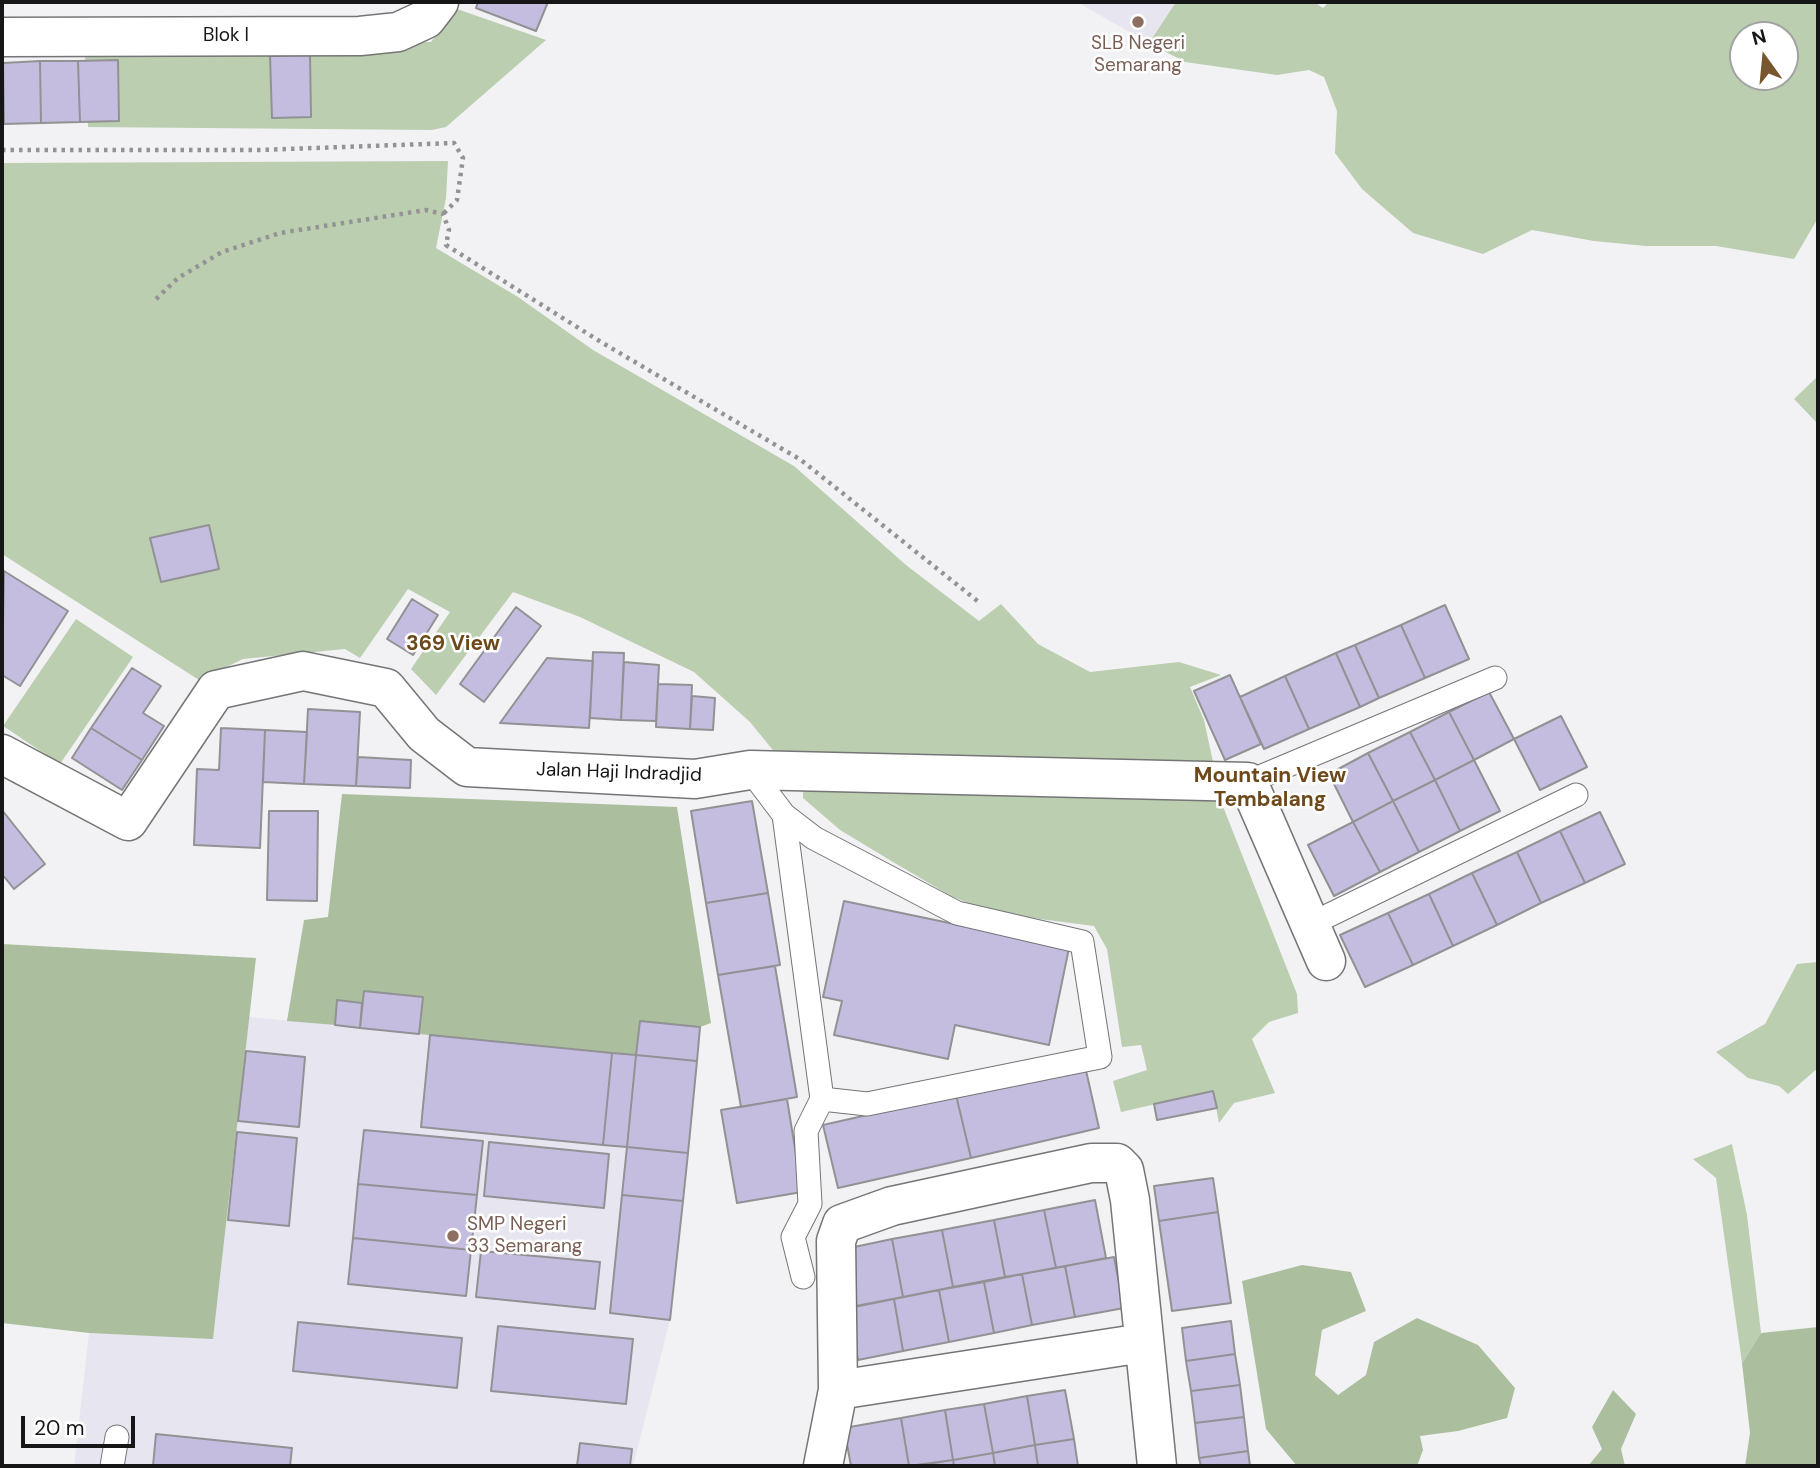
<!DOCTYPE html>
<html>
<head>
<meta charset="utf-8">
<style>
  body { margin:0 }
  #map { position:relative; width:1820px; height:1468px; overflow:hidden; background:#f2f2f5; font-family:"DM Sans",sans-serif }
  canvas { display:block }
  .frame { position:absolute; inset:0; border:4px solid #161617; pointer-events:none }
  .north { position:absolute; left:1729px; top:21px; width:70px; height:70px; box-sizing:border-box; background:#fff; border:2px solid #a2a2a2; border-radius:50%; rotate:345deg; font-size:19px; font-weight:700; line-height:28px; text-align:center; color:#161617 }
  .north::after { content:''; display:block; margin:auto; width:24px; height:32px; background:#78562e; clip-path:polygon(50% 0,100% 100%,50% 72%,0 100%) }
  .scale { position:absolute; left:21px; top:1416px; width:114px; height:32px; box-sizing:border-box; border:4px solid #161617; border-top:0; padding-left:9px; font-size:21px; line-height:24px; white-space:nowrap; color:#161617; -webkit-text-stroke:5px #fff; paint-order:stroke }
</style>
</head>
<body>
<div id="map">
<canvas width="1820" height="1468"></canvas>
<div class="frame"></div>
<div class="north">N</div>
<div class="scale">20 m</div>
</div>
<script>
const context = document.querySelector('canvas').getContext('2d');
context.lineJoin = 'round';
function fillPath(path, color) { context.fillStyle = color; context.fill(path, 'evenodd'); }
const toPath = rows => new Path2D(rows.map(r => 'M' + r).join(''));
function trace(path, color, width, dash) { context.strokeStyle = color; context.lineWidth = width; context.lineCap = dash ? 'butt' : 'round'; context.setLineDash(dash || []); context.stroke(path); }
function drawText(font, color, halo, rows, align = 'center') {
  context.font = font + ' "DM Sans",sans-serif'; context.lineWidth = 5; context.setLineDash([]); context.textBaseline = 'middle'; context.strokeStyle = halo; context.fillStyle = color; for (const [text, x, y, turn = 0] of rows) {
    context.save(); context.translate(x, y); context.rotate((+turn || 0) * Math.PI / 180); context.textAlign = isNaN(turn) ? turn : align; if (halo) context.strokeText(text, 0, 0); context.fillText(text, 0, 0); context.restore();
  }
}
fillPath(toPath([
  [1077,2,1176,2,1149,43],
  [364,991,423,997,419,1033,636,1054,640,1021,700,1027,670,1320,633,1466,74,1466,89,1333,213,1338,249,1017,334,1025,337,1000]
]), '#e7e5ef');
fillPath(toPath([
  [1176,2,1314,2,1323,8,1329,2,1818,2,1818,218,1794,259,1716,246,1646,246,1594,241,1532,230,1483,254,1413,233,1362,189,1335,153,1337,111,1324,77,1309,70,1277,75,1185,62,1149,43],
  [1785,35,1785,77,1743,77,1743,35],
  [457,9,546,40,446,127,432,130,88,127,85,57,2,56,2,43,431,42],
  [448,161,446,198,436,248,518,297,593,350,794,466,906,565,979,621,1001,604,1038,644,1090,672,1179,662,1221,675,1190,687,1204,720,1222,804,1297,994,1298,1013,1269,1022,1252,1039,1275,1093,1234,1103,1219,1123,1213,1091,1121,1112,1113,1081,1147,1070,1141,1045,1122,1047,1107,949,1094,926,993,913,951,896,893,862,840,830,803,798,803,787,750,722,694,672,580,617,513,592,436,695,411,669,450,612,408,589,360,658,345,649,243,659,199,680,2,554,2,163],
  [1818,376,1818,424,1794,399],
  [76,619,133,657,60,764,3,726],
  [1818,962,1818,1068,1788,1094,1779,1086,1748,1078,1716,1052,1765,1024,1797,964],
  [1732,1144,1747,1215,1761,1333,1742,1363,1716,1178,1693,1159]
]), '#bbceb0');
fillPath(toPath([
  [342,794,677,807,711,1023,700,1027,640,1021,636,1055,419,1034,423,997,364,991,362,1003,337,1001,335,1025,287,1021,304,920,328,917],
  [2,944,256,958,213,1339,89,1333,2,1323],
  [1302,1265,1351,1272,1366,1311,1322,1330,1315,1375,1338,1395,1366,1375,1374,1342,1417,1318,1478,1345,1515,1388,1507,1418,1458,1431,1420,1436,1423,1450,1417,1466,1297,1466,1266,1429,1242,1281],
  [1818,1327,1818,1466,1745,1466,1750,1433,1742,1363,1761,1333],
  [1613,1390,1636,1414,1621,1449,1625,1466,1588,1466,1602,1449,1592,1427]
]), '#abbf9f');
const building = toPath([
  [478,2,548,2,536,31,476,8,478,2],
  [310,55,311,117,272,118,270,56,310,55],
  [118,60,119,121,80,122,78,61,118,60],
  [40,61,78,61,80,122,41,123,40,61],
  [40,61,41,123,4,124,3,63,40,61],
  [209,525,219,569,161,582,150,538,209,525],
  [4,571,68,611,20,686,2,675,4,571],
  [412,599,438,615,413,655,387,639,412,599],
  [1445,605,1469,659,1425,678,1401,625,1445,605],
  [516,607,541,626,484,702,460,684,516,607],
  [1401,625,1425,678,1379,698,1355,645,1401,625],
  [1355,645,1379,698,1360,707,1336,653,1355,645],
  [593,652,624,653,621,720,590,718,593,652],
  [1336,653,1360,707,1309,729,1285,676,1336,653],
  [547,658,593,661,589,728,500,723,547,658],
  [624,662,659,665,656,721,621,720,624,662],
  [132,668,161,686,143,713,164,726,142,760,91,728,132,668],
  [1230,675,1261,744,1225,760,1194,691,1230,675],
  [1285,676,1309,729,1264,749,1240,697,1285,676],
  [658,684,692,685,690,729,656,727,658,684],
  [1489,692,1514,739,1474,760,1449,712,1489,692],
  [692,696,715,698,713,730,690,729,692,696],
  [308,709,360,712,356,786,304,784,308,709],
  [1449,712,1474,760,1435,780,1410,732,1449,712],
  [1561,716,1587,767,1540,790,1514,739,1561,716],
  [91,728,142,760,122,790,72,758,91,728],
  [221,728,265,730,260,848,194,845,197,769,219,770,221,728],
  [265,730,307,732,304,784,263,782,265,730],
  [1410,732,1435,780,1393,801,1368,753,1410,732],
  [1368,753,1393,801,1353,822,1329,774,1368,753],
  [358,757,411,760,410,788,356,786,358,757],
  [1474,760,1500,811,1460,831,1435,780,1474,760],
  [1435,780,1460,831,1419,852,1393,801,1435,780],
  [752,801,768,893,706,903,691,811,752,801],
  [1393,801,1419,852,1380,872,1353,822,1393,801],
  [2,810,45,864,14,889,2,874,2,810],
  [269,811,318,811,317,901,267,900,269,811],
  [1600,812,1625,864,1585,883,1560,831,1600,812],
  [1353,822,1380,872,1334,896,1308,845,1353,822],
  [1560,831,1585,883,1541,903,1517,852,1560,831],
  [1517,852,1541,903,1497,925,1472,873,1517,852],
  [1472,873,1497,925,1453,946,1429,894,1472,873],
  [768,893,780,965,718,975,706,903,768,893],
  [1429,894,1453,946,1413,965,1388,913,1429,894],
  [844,901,1069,948,1049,1045,955,1025,948,1059,834,1035,842,1001,823,997,844,901],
  [1388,913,1413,965,1365,987,1340,935,1388,913],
  [775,966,797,1097,741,1107,718,975,775,966],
  [364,991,423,997,419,1034,360,1028,364,991],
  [337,1000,362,1003,360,1028,335,1025,337,1000],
  [640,1021,700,1027,697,1061,636,1055,640,1021],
  [430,1035,612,1053,603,1145,421,1127,430,1035],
  [246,1051,305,1057,299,1127,238,1121,246,1051],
  [612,1053,636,1055,627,1147,603,1145,612,1053],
  [636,1055,697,1061,688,1153,627,1147,636,1055],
  [1085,1066,1099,1128,971,1158,956,1095,1085,1066],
  [1213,1091,1217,1108,1157,1120,1154,1104,1213,1091],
  [956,1095,971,1158,838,1188,823,1125,956,1095],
  [787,1099,802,1192,737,1203,721,1110,787,1099],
  [364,1130,483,1141,477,1195,358,1184,364,1130],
  [237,1132,297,1138,289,1226,228,1220,237,1132],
  [489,1142,609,1154,604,1208,484,1196,489,1142],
  [627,1147,688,1153,683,1201,622,1195,627,1147],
  [1213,1178,1218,1212,1159,1221,1154,1186,1213,1178],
  [358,1184,477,1195,471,1250,353,1238,358,1184],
  [622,1195,683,1201,670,1320,610,1313,622,1195],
  [1095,1200,1106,1258,1056,1268,1044,1210,1095,1200],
  [1044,1210,1056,1268,1005,1277,994,1220,1044,1210],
  [1218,1212,1231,1303,1172,1311,1159,1221,1218,1212],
  [994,1220,1005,1277,953,1287,942,1230,994,1220],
  [942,1230,953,1287,903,1297,892,1239,942,1230],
  [353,1238,471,1250,466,1296,348,1284,353,1238],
  [892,1239,903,1297,856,1306,845,1249,892,1239],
  [481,1251,600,1262,595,1309,476,1297,481,1251],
  [1114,1257,1124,1308,1075,1317,1065,1266,1114,1257],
  [1065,1266,1075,1317,1032,1325,1022,1274,1065,1266],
  [1022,1274,1032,1325,994,1333,984,1282,1022,1274],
  [984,1282,994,1333,949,1342,939,1290,984,1282],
  [939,1290,949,1342,903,1351,894,1299,939,1290],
  [894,1299,903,1351,858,1360,849,1308,894,1299],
  [1231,1321,1235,1354,1186,1361,1182,1328,1231,1321],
  [298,1322,462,1338,457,1388,293,1371,298,1322],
  [498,1326,633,1339,626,1404,491,1391,498,1326],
  [1235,1354,1240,1385,1191,1391,1186,1361,1235,1354],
  [1240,1385,1244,1417,1195,1423,1191,1391,1240,1385],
  [1065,1390,1074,1439,1035,1445,1027,1396,1065,1390],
  [1027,1396,1035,1445,993,1453,984,1404,1027,1396],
  [984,1404,993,1453,953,1460,945,1410,984,1404],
  [945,1410,953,1460,909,1466,901,1418,945,1410],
  [1244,1417,1248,1451,1199,1458,1195,1423,1244,1417],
  [901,1418,909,1466,851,1466,844,1428,901,1418],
  [156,1434,292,1448,290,1466,153,1466,156,1434],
  [1074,1439,1078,1466,1038,1466,1035,1445,1074,1439],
  [580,1443,632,1449,630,1466,577,1466,580,1443],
  [1035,1445,1038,1466,995,1466,993,1453,1035,1445],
  [1248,1451,1250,1466,1201,1466,1199,1458,1248,1451],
  [993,1453,995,1466,954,1466,953,1460,993,1453],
  [953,1460,954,1466,915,1466,953,1460]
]);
fillPath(building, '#c5bde0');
trace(building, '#929194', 2);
const service = toPath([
  [750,770,784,815,822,1099,867,1104,1100,1057,1082,942,957,913,814,838,784,815],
  [1248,782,1495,678],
  [1313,923,1576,795],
  [803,1277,793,1237,810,1204,806,1131,822,1099],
  [112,1466,117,1437]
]);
const minor = toPath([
  [2,37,360,36,398,32,426,19,439,2],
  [2,754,128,821,216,690,303,671,386,688,424,734,467,767,695,779,750,770,1248,782,1326,961],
  [838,1390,836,1241,842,1224,892,1206,1091,1163,1117,1163,1124,1170,1130,1200,1157,1466],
  [823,1466,838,1390,1143,1343]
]);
trace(service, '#757477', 25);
trace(minor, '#757477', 41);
trace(toPath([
  [2,150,259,150,454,143,463,158,457,200,443,214],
  [156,299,178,278,222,252,280,233,426,210,443,214,449,230,446,245,601,342,801,460,980,603]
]), '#939395', 4.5, [3.5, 5]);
trace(service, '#fff', 23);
trace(minor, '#fff', 38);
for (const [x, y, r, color] of [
  [1138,22,7,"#8d6e63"],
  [453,1236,7,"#8d6e63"]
]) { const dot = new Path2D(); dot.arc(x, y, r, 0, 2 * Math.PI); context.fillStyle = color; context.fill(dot); trace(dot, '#fff', 2.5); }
drawText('19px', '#161617', '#fff', [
  ["Blok I",226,36],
  ["Jalan Haji Indradjid",619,773,2]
]);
drawText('19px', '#785e54', '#fff', [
  ["SLB Negeri",1138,44],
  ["Semarang",1138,66],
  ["SMP Negeri",467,1225,"left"],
  ["33 Semarang",467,1247,"left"]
]);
drawText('bold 21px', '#6d4819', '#fff', [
  ["369 View",453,644],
  ["Mountain View",1270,776],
  ["Tembalang",1270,800]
]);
</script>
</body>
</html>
